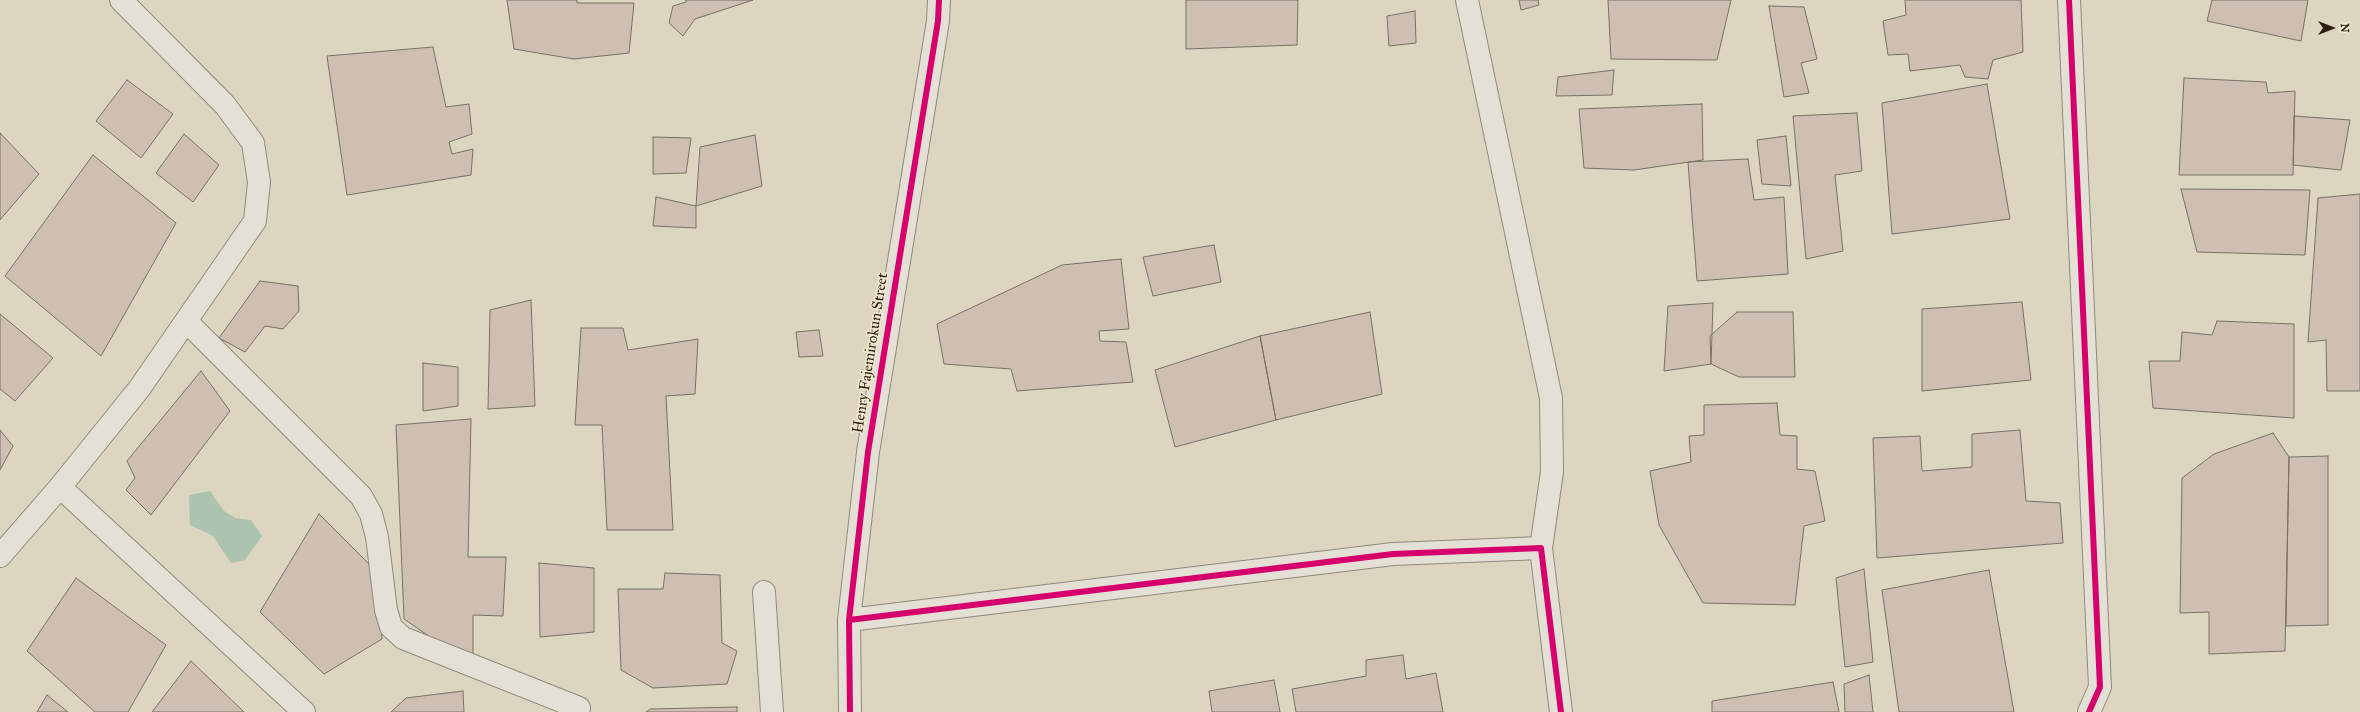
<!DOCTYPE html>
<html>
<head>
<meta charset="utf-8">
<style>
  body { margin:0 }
  #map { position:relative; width:2360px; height:712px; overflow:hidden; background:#dcd6c0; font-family:"IM FELL Great Primer",serif }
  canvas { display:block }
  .north { position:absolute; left:2312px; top:8px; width:40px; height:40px; -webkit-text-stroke:3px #f1e8ce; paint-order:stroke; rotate:90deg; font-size:11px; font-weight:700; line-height:16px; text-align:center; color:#2c2011 }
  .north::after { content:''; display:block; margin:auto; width:14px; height:18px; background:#2c2011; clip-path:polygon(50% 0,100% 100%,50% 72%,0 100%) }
</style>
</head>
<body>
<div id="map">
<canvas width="2360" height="712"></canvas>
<div class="north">N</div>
</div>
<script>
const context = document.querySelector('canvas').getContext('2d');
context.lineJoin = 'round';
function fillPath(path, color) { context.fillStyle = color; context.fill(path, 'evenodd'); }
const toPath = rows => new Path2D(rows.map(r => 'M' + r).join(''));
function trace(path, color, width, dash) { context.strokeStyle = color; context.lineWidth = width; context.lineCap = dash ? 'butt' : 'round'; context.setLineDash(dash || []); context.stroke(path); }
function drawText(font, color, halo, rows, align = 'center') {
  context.font = font + ' "IM FELL Great Primer",serif'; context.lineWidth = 3; context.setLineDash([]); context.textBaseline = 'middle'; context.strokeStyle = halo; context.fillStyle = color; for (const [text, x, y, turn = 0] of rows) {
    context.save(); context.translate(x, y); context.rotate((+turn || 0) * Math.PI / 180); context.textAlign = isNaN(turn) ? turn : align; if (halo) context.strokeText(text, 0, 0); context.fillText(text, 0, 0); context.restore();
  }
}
fillPath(toPath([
  [210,491,224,511,235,518,251,520,262,536,245,560,231,563,213,536,190,525,189,495]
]), '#acc4af');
const building = toPath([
  [507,0,577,0,577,3,634,3,629,53,574,59,514,49,507,0],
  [686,0,753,0,695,19,683,36,669,23,673,6,686,2,686,0],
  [1186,0,1298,0,1297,45,1186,49,1186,0],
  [1519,0,1538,0,1539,5,1521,10,1519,0],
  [1608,0,1731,0,1717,60,1611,59,1608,0],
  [1905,0,2021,0,2023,52,1993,60,1988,79,1965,77,1960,65,1910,71,1908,54,1888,55,1883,21,1906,15,1905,0],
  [2212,0,2308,0,2301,41,2207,21,2212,0],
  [1769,6,1804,7,1817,59,1801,63,1809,93,1784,97,1769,6],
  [1415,11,1416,43,1389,46,1387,16,1415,11],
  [433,47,446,107,469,104,472,134,449,142,452,154,473,149,471,175,347,195,327,56,433,47],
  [1614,70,1612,95,1556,96,1558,77,1614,70],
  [2184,78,2266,82,2268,93,2295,91,2293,175,2179,175,2184,78],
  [127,80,173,114,141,158,96,121,127,80],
  [1987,84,2010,219,1892,234,1882,103,1987,84],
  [1702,104,1703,160,1634,170,1584,168,1579,109,1702,104],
  [1857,113,1862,171,1835,175,1843,251,1806,259,1793,116,1857,113],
  [2294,116,2350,120,2341,170,2293,165,2294,116],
  [0,133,39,174,0,220,0,133],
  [184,134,219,165,193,202,156,173,184,134],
  [755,135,762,186,696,206,700,147,755,135],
  [1786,136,1791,186,1762,184,1757,140,1786,136],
  [653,137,691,138,686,173,653,174,653,137],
  [93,155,176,223,101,356,5,276,93,155],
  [1748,159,1754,200,1784,197,1788,274,1697,281,1688,162,1748,159],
  [2181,189,2310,190,2305,255,2197,252,2181,189],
  [2360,194,2360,391,2327,391,2326,340,2308,342,2318,198,2360,194],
  [656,197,696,206,696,228,653,226,656,197],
  [1214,245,1221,282,1153,296,1143,257,1214,245],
  [1121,259,1129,329,1099,331,1100,341,1126,342,1133,382,1017,391,1011,369,944,364,937,324,1062,265,1121,259],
  [260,281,298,286,299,311,283,329,265,326,245,352,219,338,260,281],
  [531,300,535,406,488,409,490,310,531,300],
  [2022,302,2031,380,1922,391,1922,309,2022,302],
  [1713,303,1711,364,1664,371,1668,306,1713,303],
  [1370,312,1382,394,1276,420,1260,336,1370,312],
  [1737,312,1793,312,1795,377,1739,377,1711,364,1710,336,1737,312],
  [0,314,53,358,15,401,0,389,0,314],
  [2217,321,2294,324,2294,418,2153,408,2149,361,2180,361,2182,332,2212,335,2217,321],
  [581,328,623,328,628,350,698,339,695,394,666,396,673,530,607,530,602,425,575,425,581,328],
  [819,330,823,356,799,357,796,332,819,330],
  [1260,336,1276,420,1175,447,1155,370,1260,336],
  [423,363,458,367,458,406,423,411,423,363],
  [201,371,230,411,151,515,126,490,135,478,127,461,201,371],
  [1777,403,1780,435,1797,436,1797,469,1815,471,1825,521,1804,526,1795,605,1703,603,1659,525,1650,471,1691,462,1689,436,1704,435,1704,405,1777,403],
  [471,419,468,557,506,557,503,616,473,615,473,660,449,650,404,619,396,425,471,419],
  [0,430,13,446,0,470,0,430],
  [2020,430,2026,501,2060,503,2063,543,1877,558,1873,438,1920,436,1922,471,1972,467,1972,434,2020,430],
  [2273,433,2289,457,2285,651,2209,654,2209,612,2180,613,2182,478,2214,454,2273,433],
  [2328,456,2328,625,2286,626,2289,457,2328,456],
  [319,514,377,572,382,639,324,674,260,612,319,514],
  [539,563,594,568,594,632,540,637,539,563],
  [1864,569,1873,662,1845,667,1836,578,1864,569],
  [1989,570,2014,712,1899,712,1882,590,1989,570],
  [665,573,720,575,722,643,737,651,727,684,653,688,621,670,618,589,663,589,665,573],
  [76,578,166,645,128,712,95,712,27,651,76,578],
  [1403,655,1406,679,1436,673,1443,712,1296,712,1292,689,1366,676,1366,660,1403,655],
  [191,661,244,712,152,712,191,661],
  [1869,675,1873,712,1845,712,1844,684,1869,675],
  [1274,680,1280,712,1212,712,1209,691,1274,680],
  [1833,682,1839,712,1712,712,1712,701,1833,682],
  [463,691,464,712,391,712,406,698,463,691],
  [47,695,68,712,37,712,47,695],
  [737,707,737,712,646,712,650,709,737,707]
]);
fillPath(building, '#cfbfb2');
trace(building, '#767165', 1);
const minor = toPath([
  [1467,0,1551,398,1552,472,1541,548],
  [2069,0,2100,687,2089,712],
  [187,322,361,496,371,514,377,537,386,610,391,627,403,638,579,708],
  [60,487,304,712],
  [0,556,60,487,139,389,255,221,259,182,253,143,225,105,121,0],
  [764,592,772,712],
  [849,620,1393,554,1541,548,1561,712],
  [850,712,849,620,868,452,938,21,939,0]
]);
trace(minor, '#8f8a7c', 24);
trace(minor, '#e4e0d5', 22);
trace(toPath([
  [2069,0,2100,687,2089,712],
  [849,620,1393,554,1541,548,1561,712],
  [850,712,849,620,868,452,938,21,939,0]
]), '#d6006c', 6);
drawText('15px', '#2c2011', '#f1e8ce', [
  ["Henry Fajemirokun Street",871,353,-81]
]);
</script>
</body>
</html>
